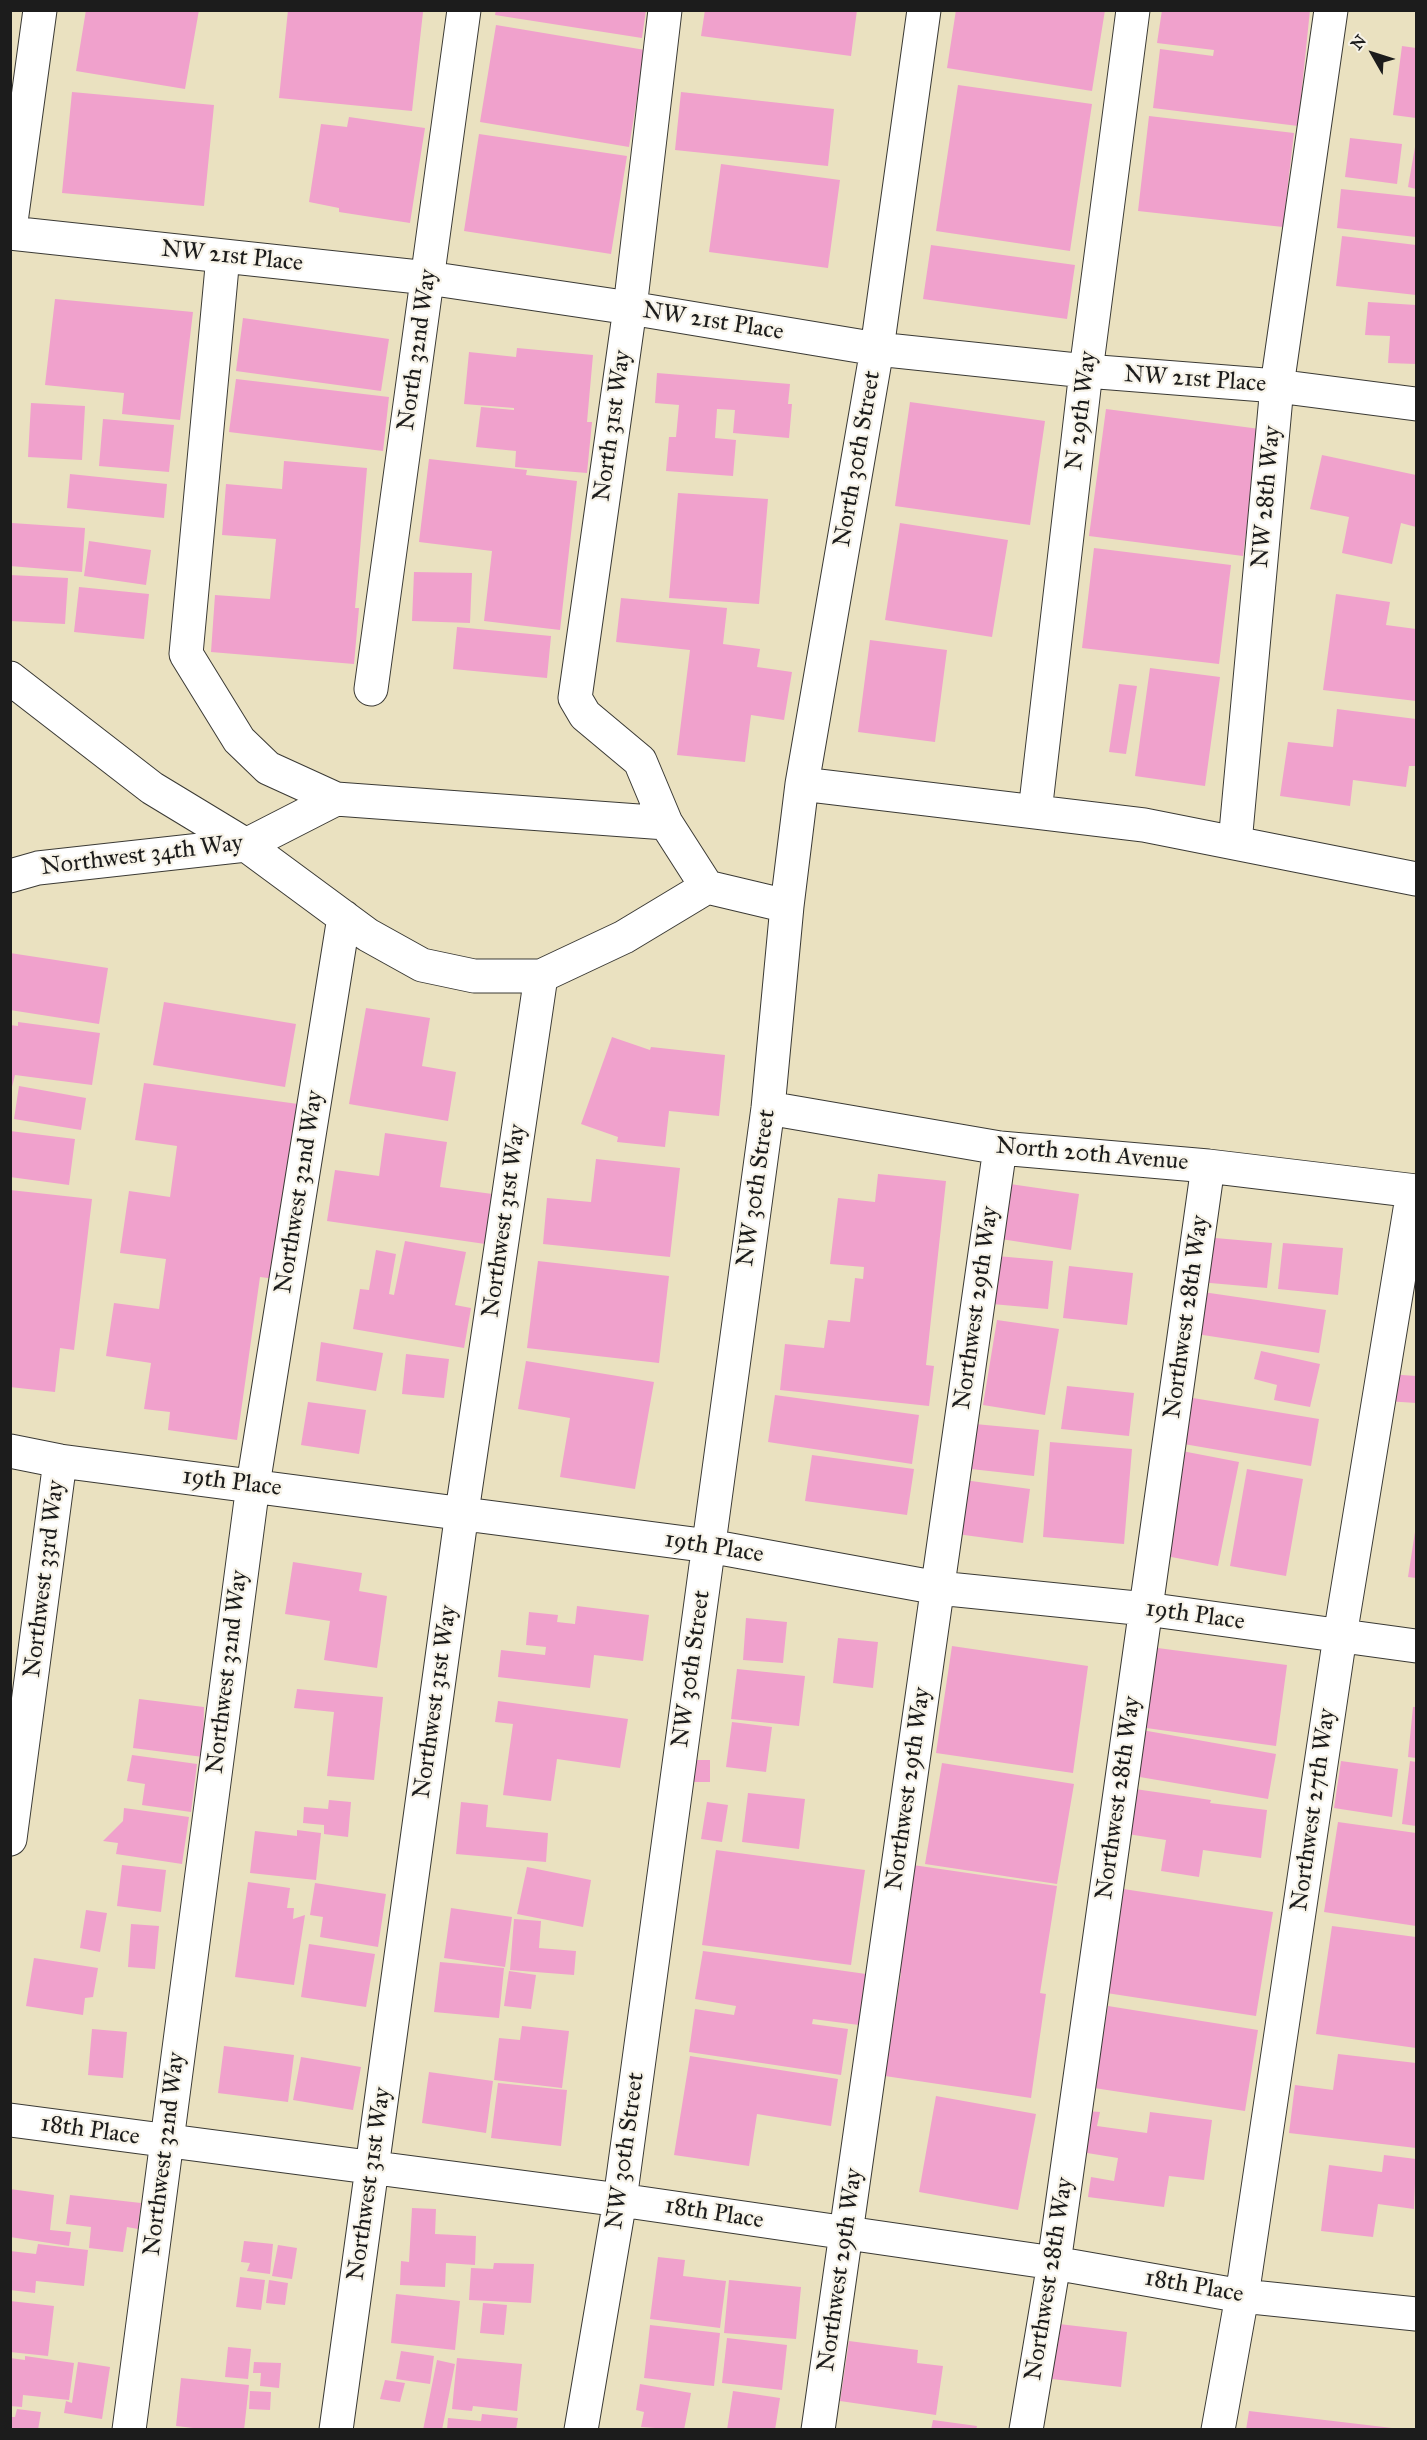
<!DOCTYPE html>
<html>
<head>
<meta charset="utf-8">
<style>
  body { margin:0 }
  #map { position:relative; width:1427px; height:2440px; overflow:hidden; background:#eae1c0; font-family:"IM FELL Great Primer",serif }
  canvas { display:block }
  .frame { position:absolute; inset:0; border:12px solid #1c1c1c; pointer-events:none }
  .north { position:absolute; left:1343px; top:24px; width:60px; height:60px; -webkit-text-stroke:4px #f7f3e8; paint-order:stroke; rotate:309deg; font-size:16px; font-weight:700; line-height:24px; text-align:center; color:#1c1c1c }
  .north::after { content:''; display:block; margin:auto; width:21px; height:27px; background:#1c1c1c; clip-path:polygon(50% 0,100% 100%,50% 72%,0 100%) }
</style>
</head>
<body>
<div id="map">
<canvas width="1427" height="2440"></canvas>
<div class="frame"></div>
<div class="north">N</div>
</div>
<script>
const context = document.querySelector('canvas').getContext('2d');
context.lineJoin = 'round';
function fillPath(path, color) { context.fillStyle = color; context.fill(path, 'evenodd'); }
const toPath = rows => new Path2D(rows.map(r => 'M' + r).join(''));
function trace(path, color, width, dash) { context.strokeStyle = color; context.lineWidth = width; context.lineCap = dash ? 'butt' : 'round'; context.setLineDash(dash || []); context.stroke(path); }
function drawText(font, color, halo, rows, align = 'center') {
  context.font = font + ' "IM FELL Great Primer",serif'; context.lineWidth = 4.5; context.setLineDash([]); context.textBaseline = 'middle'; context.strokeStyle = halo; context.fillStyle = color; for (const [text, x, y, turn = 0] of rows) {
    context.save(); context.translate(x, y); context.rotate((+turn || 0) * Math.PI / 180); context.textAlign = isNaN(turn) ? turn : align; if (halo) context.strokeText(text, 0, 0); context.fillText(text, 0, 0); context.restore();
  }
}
fillPath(toPath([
  [86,10,199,10,185,89,76,71],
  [288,10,423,12,412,111,279,98],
  [496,10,646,10,642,38,495,15],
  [705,10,857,10,851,56,701,36],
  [956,10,1105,10,1092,91,947,68],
  [1162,10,1310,10,1298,126,1153,108,1160,49,1213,56,1214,50,1157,43],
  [496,25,645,50,629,147,480,122],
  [1402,46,1416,48,1416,118,1393,115],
  [958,85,1092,104,1070,251,936,231],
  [72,92,214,105,204,206,62,193],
  [681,92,834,109,828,166,675,150],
  [1149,116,1294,133,1283,227,1138,211],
  [349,117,425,128,410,223,339,212,339,208,309,202,321,124,347,127],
  [479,134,627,156,611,254,464,231],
  [1350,138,1402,144,1397,184,1345,177],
  [1415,147,1416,147,1416,189,1408,187],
  [721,164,840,180,828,268,709,252],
  [1341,189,1416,197,1416,237,1337,228],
  [1342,236,1416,245,1416,295,1336,286],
  [931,245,1075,265,1067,319,923,299],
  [55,299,193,312,180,420,122,414,124,393,45,385],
  [1368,302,1416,305,1416,364,1388,363,1390,336,1365,335],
  [243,318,389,339,381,391,236,371],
  [517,348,593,355,587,422,592,422,587,473,515,467,516,451,476,447,481,407,514,410,514,408,464,404,469,352,516,357],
  [657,373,790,384,788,404,792,404,789,438,733,433,735,410,717,409,715,438,736,440,733,476,666,471,669,437,676,437,679,405,655,403],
  [236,379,389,397,383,451,229,432],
  [910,402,1045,421,1030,525,895,506],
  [31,403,85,406,82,460,28,457],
  [1106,409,1260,429,1243,556,1089,536],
  [103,419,174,425,169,472,99,466],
  [1322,455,1416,475,1416,527,1401,523,1392,564,1342,553,1349,517,1310,509],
  [429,459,527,470,526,475,577,481,560,630,484,621,492,551,419,542],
  [284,461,367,468,355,608,359,608,354,664,211,652,215,595,270,599,276,539,222,535,226,484,282,489],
  [70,474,167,484,164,518,67,508],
  [678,493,768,499,759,604,669,598],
  [12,523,85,528,82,572,10,566],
  [900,523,1008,540,992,637,885,620],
  [89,541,151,550,146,585,84,576],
  [1094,548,1231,565,1219,664,1082,648],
  [414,572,472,573,470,623,412,621],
  [10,575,68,578,65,624,10,621],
  [79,587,149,594,144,639,74,632],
  [1336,594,1390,602,1386,625,1416,629,1416,701,1323,690],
  [621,598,727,608,723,644,760,649,757,667,792,672,784,720,751,715,745,762,677,755,690,650,616,642],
  [457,627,551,636,547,678,453,669],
  [870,640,947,650,935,742,858,732],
  [1150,668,1220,677,1205,786,1135,776],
  [1119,684,1137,686,1126,754,1109,752],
  [1337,709,1416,719,1416,766,1409,766,1406,787,1353,780,1350,806,1280,796,1288,742,1333,747],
  [10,953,108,968,99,1024,10,1010],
  [164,1002,296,1024,285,1087,153,1065],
  [366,1008,430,1018,422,1066,456,1072,448,1121,349,1104],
  [18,1022,100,1033,92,1085,15,1075,10,1095,10,1025,18,1026],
  [612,1037,650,1050,651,1047,725,1055,719,1116,669,1111,665,1147,617,1142,618,1137,581,1124],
  [144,1083,298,1104,276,1279,260,1277,237,1440,168,1430,170,1412,144,1409,151,1363,106,1356,114,1303,159,1309,166,1259,120,1253,129,1191,170,1197,177,1146,135,1140],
  [19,1086,86,1098,81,1130,14,1119],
  [10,1131,75,1139,69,1185,10,1177],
  [385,1133,447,1142,440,1187,500,1195,492,1245,327,1221,335,1170,379,1176],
  [596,1159,680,1168,670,1257,543,1244,547,1198,591,1202],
  [878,1174,946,1181,926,1365,934,1366,929,1406,780,1390,785,1344,824,1348,828,1320,850,1322,855,1278,863,1279,864,1267,830,1264,838,1198,875,1202],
  [1010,1184,1079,1194,1071,1250,1001,1239],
  [10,1190,92,1199,74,1350,60,1348,55,1392,10,1387],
  [1204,1237,1272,1243,1267,1288,1199,1282],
  [405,1241,466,1252,455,1305,471,1308,464,1348,353,1329,360,1289,369,1290,376,1250,396,1254,389,1294,394,1295],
  [1283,1243,1343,1248,1338,1295,1278,1289],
  [997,1256,1053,1261,1048,1309,992,1304],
  [538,1261,669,1276,659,1363,527,1348],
  [1069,1266,1133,1273,1127,1325,1063,1318],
  [1196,1291,1326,1310,1319,1353,1190,1333],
  [997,1320,1059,1329,1045,1415,983,1405],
  [321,1342,383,1353,376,1391,316,1381],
  [1261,1351,1320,1364,1310,1407,1274,1400,1277,1385,1254,1379],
  [406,1354,449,1359,444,1398,402,1394],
  [526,1361,654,1382,635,1489,560,1477,570,1418,518,1409],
  [1388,1374,1416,1376,1416,1403,1386,1401],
  [1067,1386,1134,1393,1129,1436,1061,1429],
  [775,1395,919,1415,912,1464,768,1442],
  [1187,1397,1319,1419,1311,1466,1178,1443],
  [308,1402,366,1410,359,1454,301,1445],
  [975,1424,1039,1430,1034,1476,971,1469],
  [1050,1442,1132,1449,1124,1544,1043,1537],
  [1182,1451,1239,1462,1218,1566,1161,1555],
  [812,1455,914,1469,907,1515,805,1501],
  [1247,1469,1303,1479,1286,1576,1230,1566],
  [964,1480,1030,1489,1023,1543,957,1534],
  [1415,1532,1416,1532,1416,1578,1408,1577],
  [293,1562,362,1573,359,1591,387,1596,377,1668,324,1660,330,1621,285,1614],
  [577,1606,649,1615,643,1661,594,1655,590,1688,498,1677,501,1650,545,1655,546,1647,526,1645,529,1612,558,1615,557,1622,575,1624],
  [746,1618,787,1622,783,1663,743,1660],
  [838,1638,878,1642,873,1688,833,1683],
  [952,1646,1088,1666,1073,1773,936,1753],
  [1150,1647,1287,1665,1276,1746,1139,1727],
  [737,1669,805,1676,799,1726,731,1719],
  [297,1689,383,1697,374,1780,327,1776,334,1712,294,1708],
  [139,1699,204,1707,203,1757,133,1748],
  [498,1701,628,1719,620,1768,557,1759,551,1801,503,1795,513,1724,495,1722],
  [1413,1707,1416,1707,1416,1758,1408,1757],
  [732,1722,772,1727,766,1772,726,1767],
  [1142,1730,1276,1754,1268,1799,1134,1776],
  [132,1755,197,1764,191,1812,142,1805,145,1784,127,1781],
  [687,1760,710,1760,710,1782,688,1782],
  [1341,1761,1398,1769,1392,1817,1334,1808],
  [1410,1761,1416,1762,1416,1826,1402,1824],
  [942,1763,1074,1784,1057,1884,925,1864],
  [1128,1788,1211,1800,1210,1803,1267,1810,1261,1858,1203,1850,1199,1877,1161,1871,1166,1840,1121,1833],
  [748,1793,805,1799,799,1849,742,1842],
  [329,1800,351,1802,348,1837,324,1834,324,1825,303,1823,304,1807,328,1809],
  [461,1802,488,1805,486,1827,548,1833,546,1862,456,1854],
  [707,1802,728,1805,722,1842,701,1839],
  [124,1808,189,1817,182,1864,116,1854,118,1843,103,1841,123,1821],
  [1338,1822,1416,1833,1416,1926,1324,1912],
  [297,1830,321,1833,316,1880,250,1873,255,1831,297,1836],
  [716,1850,865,1870,851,1965,702,1945],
  [906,1864,1057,1886,1040,1993,1046,1994,1031,2098,885,2076,901,1973,890,1971],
  [122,1865,166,1870,161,1912,117,1906],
  [527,1867,591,1880,583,1927,517,1914],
  [248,1882,290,1888,287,1908,294,1908,293,1919,305,1915,294,1985,235,1977],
  [315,1883,386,1894,378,1947,320,1937,323,1917,310,1915],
  [1117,1888,1273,1912,1256,2016,1100,1992],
  [451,1908,512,1917,505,1967,444,1958],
  [86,1910,107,1913,100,1952,80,1948],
  [514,1919,541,1921,539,1948,576,1951,574,1975,510,1970],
  [131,1924,159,1926,155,1969,128,1967],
  [1332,1926,1416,1937,1416,2048,1316,2034],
  [309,1944,375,1954,366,2007,301,1997],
  [703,1951,866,1974,859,2025,813,2019,812,2024,848,2029,841,2075,689,2052,695,2009,734,2015,736,2006,695,1999],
  [34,1958,98,1968,93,1997,85,1998,83,2015,26,2006],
  [440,1962,504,1968,499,2018,434,2012],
  [509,1971,536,1975,531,2009,504,2006],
  [1108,2006,1258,2030,1245,2111,1094,2088],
  [522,2026,569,2031,562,2088,494,2080,499,2038,520,2040],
  [92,2029,127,2032,123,2078,88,2075],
  [224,2046,294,2055,288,2102,218,2093],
  [1338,2054,1416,2063,1416,2148,1289,2133,1295,2085,1333,2090],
  [690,2056,838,2079,831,2126,757,2114,749,2166,674,2155],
  [301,2057,361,2067,353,2110,293,2100],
  [429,2072,493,2081,486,2133,422,2123],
  [498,2083,567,2090,561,2146,491,2138],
  [936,2096,1036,2114,1018,2210,919,2192],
  [1087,2111,1100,2112,1097,2126,1147,2133,1150,2112,1212,2120,1204,2180,1169,2176,1164,2207,1088,2197,1091,2177,1114,2181,1118,2158,1081,2152],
  [1384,2155,1416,2159,1414,2209,1378,2204,1373,2237,1321,2231,1329,2165,1382,2172],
  [10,2189,54,2195,50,2230,71,2232,69,2246,10,2237],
  [70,2195,141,2203,138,2229,127,2227,123,2252,89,2248,91,2227,66,2224],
  [412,2208,436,2209,435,2234,476,2236,475,2265,446,2263,445,2287,400,2285,401,2261,409,2262],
  [244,2241,273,2244,270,2274,247,2271,250,2263,241,2262],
  [38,2244,88,2250,84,2286,36,2281,35,2293,10,2290,10,2251,36,2254],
  [278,2245,297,2248,292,2279,272,2276],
  [658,2257,685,2260,683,2276,726,2281,720,2328,650,2319],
  [494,2263,534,2264,531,2303,469,2300,471,2268,493,2269],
  [240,2277,265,2280,261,2310,236,2307],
  [269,2280,288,2283,285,2305,266,2303],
  [729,2280,801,2287,796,2339,724,2333],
  [396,2294,460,2301,455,2350,391,2343],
  [10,2301,54,2306,48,2356,10,2352],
  [483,2303,507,2305,504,2335,480,2333],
  [1059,2324,1127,2332,1121,2387,1052,2379],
  [650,2325,720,2333,714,2386,644,2378],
  [727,2338,787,2345,782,2390,722,2383],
  [849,2341,918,2350,917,2363,943,2366,936,2415,840,2401],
  [228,2347,251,2349,248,2379,225,2377],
  [401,2351,434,2356,430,2384,396,2379],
  [25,2356,74,2363,69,2400,23,2395,22,2407,10,2406,10,2358,25,2360],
  [457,2358,522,2364,517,2411,473,2406,472,2411,452,2409],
  [437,2360,455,2364,442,2430,423,2430],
  [78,2362,110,2367,102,2419,64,2413,66,2401,72,2403],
  [254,2362,281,2363,279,2388,260,2386,261,2373,253,2373],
  [181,2378,249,2385,244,2430,210,2430,176,2426],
  [385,2380,405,2383,400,2402,380,2399],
  [640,2384,691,2393,684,2430,641,2427,644,2412,636,2410],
  [250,2391,271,2392,270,2410,249,2409],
  [733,2391,780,2398,775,2430,727,2430],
  [17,2409,41,2412,38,2430,10,2430,10,2417,15,2417],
  [1249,2411,1392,2428,1392,2430,1246,2430],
  [482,2414,518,2418,516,2430,447,2430,448,2418,481,2421],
  [933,2420,977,2426,976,2430,931,2430]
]), '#f0a1cc');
const street = toPath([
  [665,10,630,308,575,698,585,715,640,761,666,823,707,887,787,906],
  [10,229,40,10],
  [10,233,428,278,630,308,877,349,1086,371,1277,386,1416,404],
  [223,256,186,654,239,740,268,768,336,799,666,823],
  [10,678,152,788,246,845,368,935,422,965,474,976,541,976,624,937,707,887],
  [371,689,464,10],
  [802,784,1144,825,1416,879],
  [1035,812,1086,371,1133,10],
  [1235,843,1277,386,1331,10],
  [10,876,38,868,246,845,336,799],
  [768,1108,1000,1148,1208,1166,1416,1191],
  [10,1451,60,1461,709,1546,938,1588,1146,1609,1416,1646],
  [10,1839,60,1461],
  [10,2120,620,2200,1054,2263,1242,2296,1416,2314],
  [129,2430,253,1485,344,917],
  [336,2430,462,1512,541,976],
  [581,2430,620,2200,768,1108,787,906,802,784,877,349,924,10],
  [818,2430,1000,1148],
  [1026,2430,1054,2263,1208,1166],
  [1218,2430,1242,2296,1340,1636,1413,1191]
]);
trace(street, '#3b3a35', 35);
trace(street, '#fff', 33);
drawText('24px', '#1c1c1c', '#f7f3e8', [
  ["NW 21st Place",232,257,6],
  ["NW 21st Place",713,322,9],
  ["North 32nd Way",418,350,-82],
  ["NW 21st Place",1195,380,4],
  ["N 29th Way",1082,411,-83],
  ["North 31st Way",613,426,-82],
  ["North 30th Street",858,459,-80],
  ["NW 28th Way",1267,497,-85],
  ["Northwest 34th Way",142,856,-7],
  ["North 20th Avenue",1092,1155,5],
  ["NW 30th Street",757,1188,-82],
  ["Northwest 32nd Way",300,1192,-81],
  ["Northwest 31st Way",505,1221,-82],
  ["Northwest 29th Way",977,1308,-82],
  ["Northwest 28th Way",1187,1317,-82],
  ["19th Place",232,1483,7],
  ["19th Place",714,1548,9],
  ["Northwest 33rd Way",45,1579,-83],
  ["19th Place",1195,1616,8],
  ["NW 30th Street",692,1669,-82],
  ["Northwest 32nd Way",228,1672,-83],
  ["Northwest 31st Way",436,1702,-82],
  ["Northwest 29th Way",909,1789,-82],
  ["Northwest 28th Way",1119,1798,-82],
  ["Northwest 27th Way",1314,1810,-82],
  ["18th Place",90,2131,8],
  ["NW 30th Street",626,2151,-82],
  ["Northwest 32nd Way",165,2154,-83],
  ["Northwest 31st Way",370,2184,-82],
  ["18th Place",714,2214,9],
  ["Northwest 29th Way",841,2270,-82],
  ["Northwest 28th Way",1050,2279,-81],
  ["18th Place",1194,2287,10]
]);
</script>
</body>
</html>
